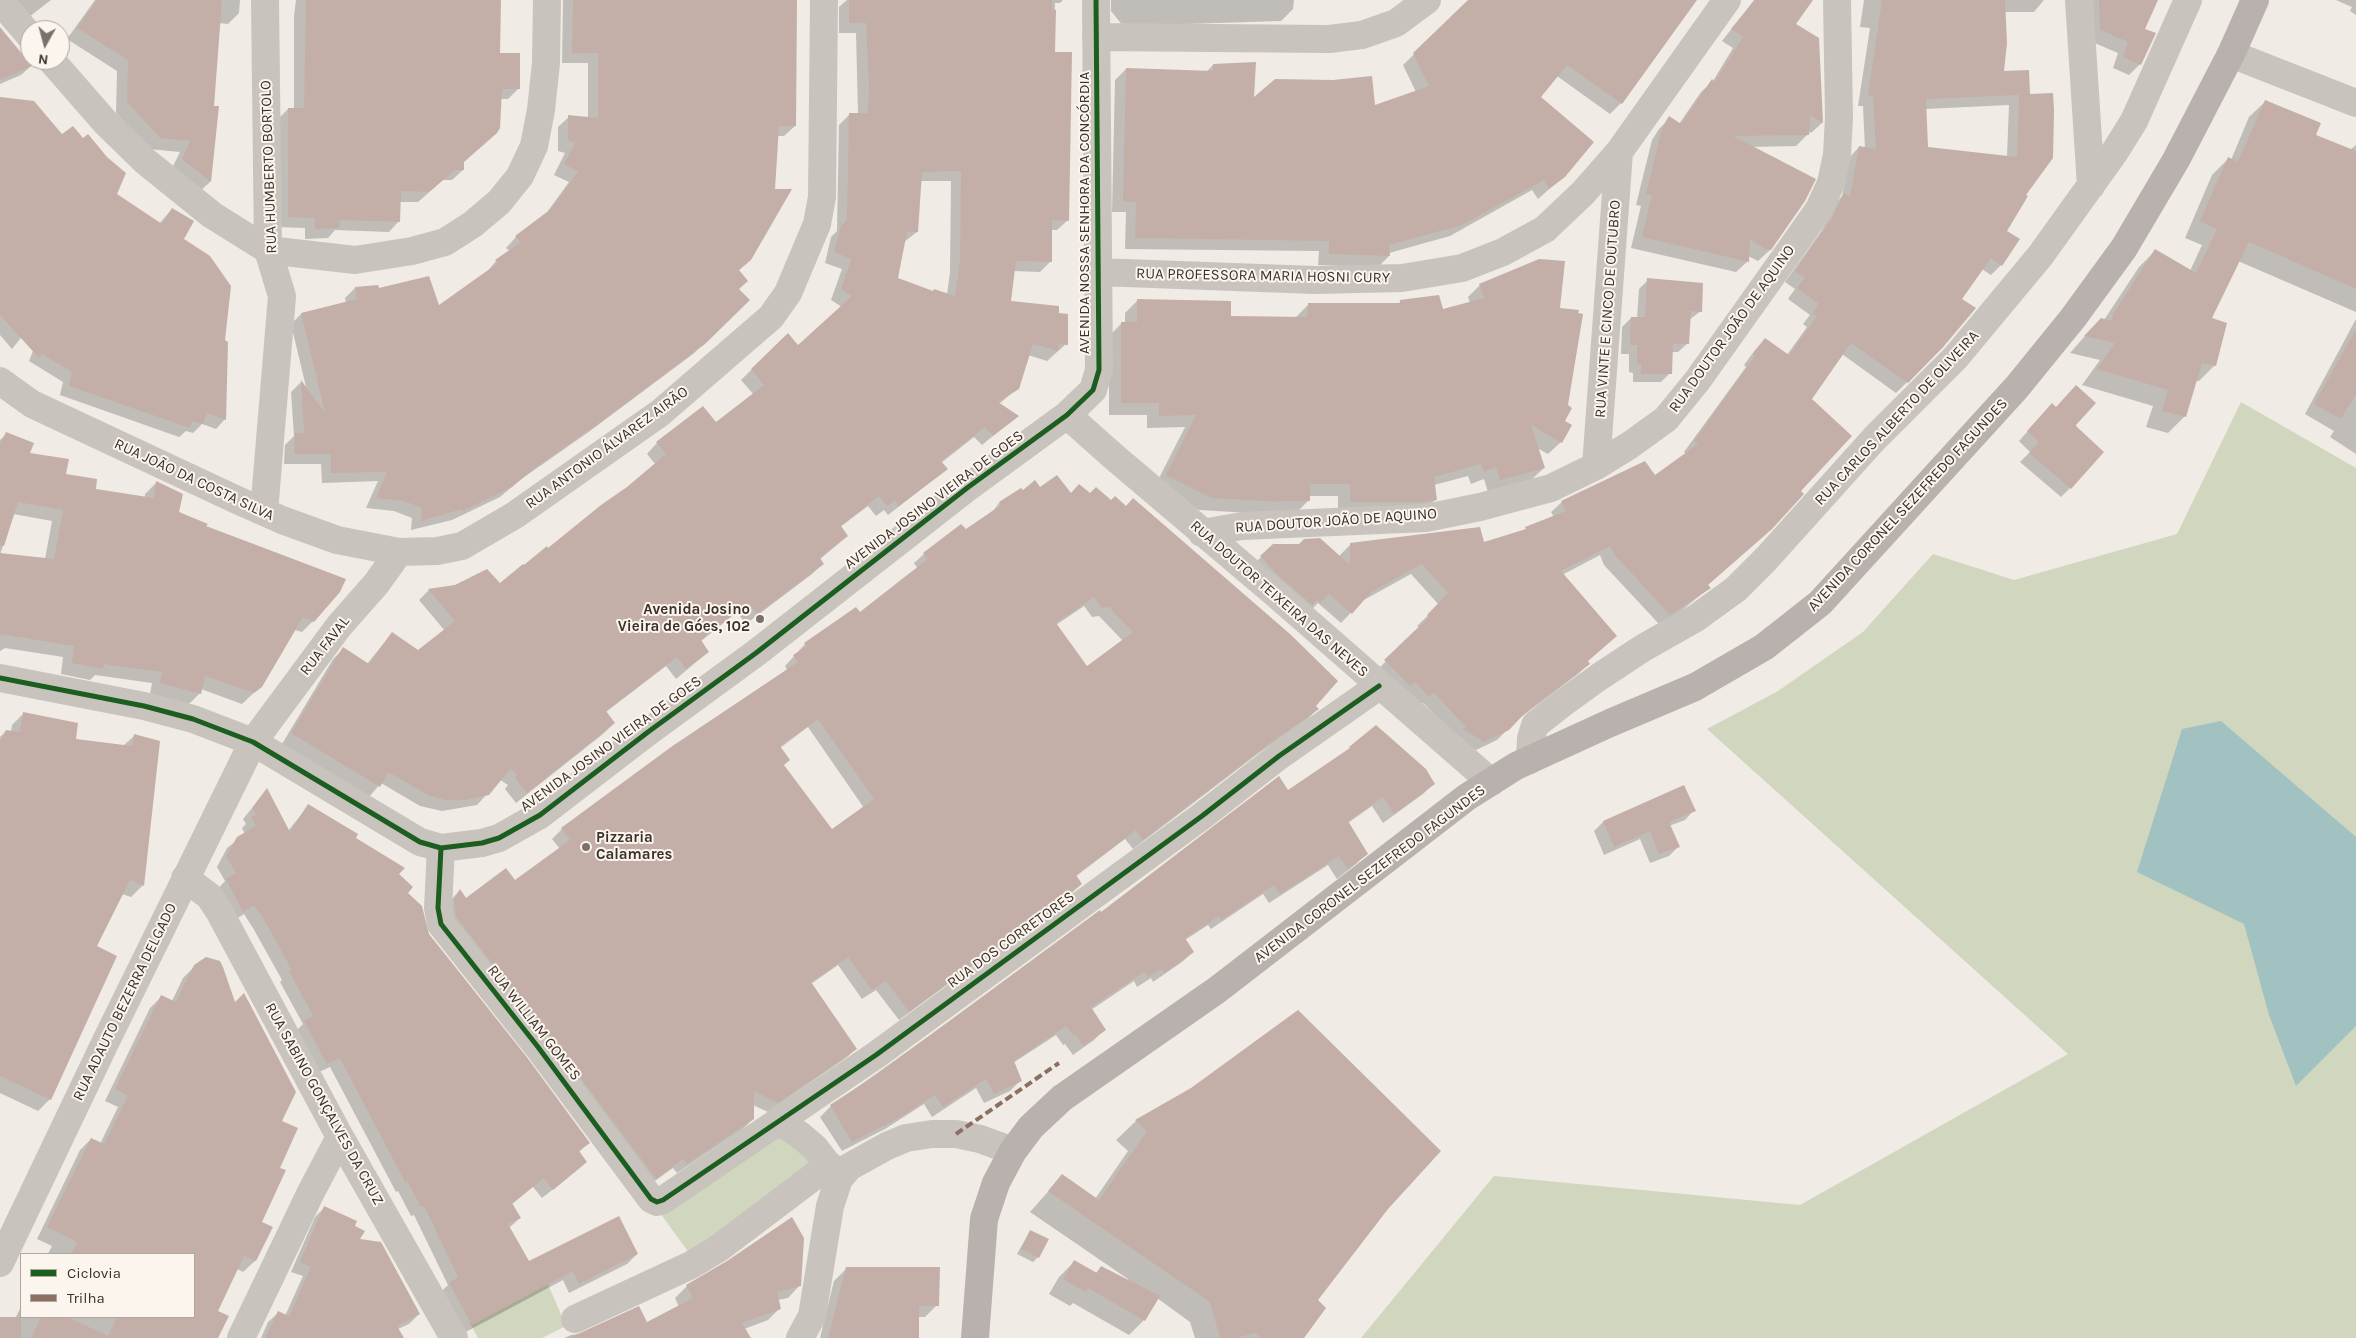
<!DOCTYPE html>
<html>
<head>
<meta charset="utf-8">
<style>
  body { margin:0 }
  #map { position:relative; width:2356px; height:1338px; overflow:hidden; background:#f0ebe5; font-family:Karla,sans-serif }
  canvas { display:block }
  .legend { position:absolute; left:20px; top:1253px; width:175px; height:65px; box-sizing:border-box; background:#fbf5ee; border:1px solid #aea6a0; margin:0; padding:6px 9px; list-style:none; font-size:15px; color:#3b302b }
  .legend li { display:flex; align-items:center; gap:10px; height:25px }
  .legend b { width:25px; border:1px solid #aea6a0 }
  .north { position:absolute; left:20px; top:20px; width:50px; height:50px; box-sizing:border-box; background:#fbf5ee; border:1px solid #aea6a0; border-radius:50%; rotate:187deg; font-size:14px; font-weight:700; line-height:20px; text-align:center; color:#3b302b }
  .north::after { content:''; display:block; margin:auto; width:18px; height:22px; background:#7a716c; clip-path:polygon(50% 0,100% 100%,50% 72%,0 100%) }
</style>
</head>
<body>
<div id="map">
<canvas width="2356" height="1338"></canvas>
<ul class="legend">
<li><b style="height:6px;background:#1b5e20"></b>Ciclovia</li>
<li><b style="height:6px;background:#8d6e63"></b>Trilha</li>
</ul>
<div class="north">N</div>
</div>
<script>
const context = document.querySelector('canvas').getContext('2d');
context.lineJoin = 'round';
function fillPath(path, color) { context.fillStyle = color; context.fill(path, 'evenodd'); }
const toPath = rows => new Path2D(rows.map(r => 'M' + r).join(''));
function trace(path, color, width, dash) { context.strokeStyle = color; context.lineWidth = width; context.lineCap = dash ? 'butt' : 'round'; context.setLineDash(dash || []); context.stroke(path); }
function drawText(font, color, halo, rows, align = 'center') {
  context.font = font + ' Karla,sans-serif'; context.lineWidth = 4; context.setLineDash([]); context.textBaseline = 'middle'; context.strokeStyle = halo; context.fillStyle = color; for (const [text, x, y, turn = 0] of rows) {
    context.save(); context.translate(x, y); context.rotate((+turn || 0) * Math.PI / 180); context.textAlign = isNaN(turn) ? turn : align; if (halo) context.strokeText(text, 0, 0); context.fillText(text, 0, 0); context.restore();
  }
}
fillPath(toPath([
  [2241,402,2356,468,2356,1338,1361,1338,1494,1176,1800,1205,2068,1054,1707,729,1778,691,1863,632,1933,554,2014,580,2177,534],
  [777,1128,820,1169,694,1260,658,1210],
  [547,1282,566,1326,542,1338,478,1338,470,1323]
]), '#d1d6bf');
fillPath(toPath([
  [2221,721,2356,837,2356,1026,2296,1086,2269,1015,2244,924,2137,872,2182,729]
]), '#a1c2c1');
fillPath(toPath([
  [15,0,51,0,29,17],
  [95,0,240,0,239,13,228,24,219,23,213,107,218,107,210,182,199,192,171,170,180,152,149,149,116,113,117,71,67,39],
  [296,0,499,0,498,54,519,88,508,99,501,99,496,133,462,163,463,170,452,180,443,180,418,202,400,202,399,221,389,232,335,230,328,238,305,239,305,228,278,227,278,119,288,109,294,109,294,16],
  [563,0,795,0,795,126,784,136,777,136,750,259,738,271,738,289,748,300,693,354,590,431,520,480,500,497,452,520,411,530,412,518,394,511,366,508,378,481,322,483,321,464,284,464,285,445,294,436,291,392,301,382,307,391,291,324,301,314,346,303,345,298,355,288,378,289,438,307,487,272,496,261,510,251,506,248,516,237,545,215,569,182,554,175,565,153,558,151,558,127,569,117,588,118,588,63,562,63],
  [847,0,1063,0,1060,3,1055,3,1054,53,1068,220,1057,230,1051,230,1051,261,1040,272,1014,271,1010,303,1058,315,1066,344,1047,361,1028,355,1018,388,999,404,1017,416,982,445,974,437,941,463,947,469,888,515,884,510,876,516,868,506,840,527,847,536,819,560,822,564,812,574,746,624,737,612,700,642,708,652,676,679,666,666,606,712,614,723,603,734,516,803,505,789,508,785,500,780,477,805,442,811,420,806,381,783,369,797,282,744,333,659,343,649,367,664,392,633,418,652,445,631,419,600,429,590,455,586,500,585,548,550,656,465,647,454,657,443,716,424,754,395,741,380,788,334,798,346,842,307,831,300,842,269,825,263,831,237,837,231,839,125,849,115,858,114,856,33,839,33,839,7],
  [920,181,951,181,950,272,947,295,933,292,897,279,904,242,917,232],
  [1111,0,1294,0,1293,9,1281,21,1123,26,1111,11],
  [1470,0,1696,0,1621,103,1610,114,1557,76,1540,97,1564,176,1538,199,1532,190,1450,236,1389,253,1389,256,1378,267,1318,265,1319,251,1125,249,1126,212,1112,212,1115,80,1126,69,1206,72,1213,65,1253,100,1374,107,1416,92,1403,65],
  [1754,0,1812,0,1794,24,1818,39,1822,123,1811,133,1808,131,1807,135,1796,146,1750,147,1770,250,1758,261,1748,256,1747,262,1736,272,1631,248,1641,206,1636,205,1652,140,1659,129,1670,118,1679,124,1701,92,1713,81,1733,48,1722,41],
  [1864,0,2044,0,2034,12,2004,12,2002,72,2028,71,2024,195,2005,231,2001,265,1991,275,1982,269,1961,299,1944,346,1896,393,1842,354,1810,399,1707,585,1709,588,1676,615,1659,624,1604,565,1600,555,1562,575,1588,664,1578,674,1516,721,1497,740,1472,752,1423,703,1418,707,1375,672,1420,628,1417,626,1439,605,1411,574,1362,601,1341,623,1318,603,1309,612,1251,567,1261,557,1340,558,1340,555,1351,544,1483,543,1522,531,1554,517,1551,512,1562,502,1655,477,1686,454,1684,452,1746,367,1744,365,1755,350,1765,339,1787,355,1807,327,1803,324,1810,315,1788,299,1795,289,1785,282,1822,230,1834,205,1842,196,1849,158,1859,147,1865,149,1863,106,1858,106,1870,28,1860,27],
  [2009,105,2007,157,1927,148,1925,109],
  [2089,0,2157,0,2143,30,2140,64,2129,75,2113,68,2118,53,2090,41],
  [2336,0,2356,0,2356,15,2350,11,2352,7],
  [0,31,31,66,21,75,0,84],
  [0,98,115,194,159,224,172,209,223,341,225,419,216,429,202,424,193,433,186,431,179,437,60,395,63,382,29,361,51,306,48,304,12,349,0,335],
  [2266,101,2314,135,2350,150,2356,145,2356,312,2238,261,2210,318,2215,365,2199,381,2195,381,2184,417,2168,433,2146,427,2153,406,2082,385,2100,360,2070,353,2085,336,2104,320,2139,267,2155,251,2190,271,2202,245,2185,238,2212,175,2228,159,2231,160,2249,117],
  [1648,280,1701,311,1689,320,1688,343,1678,352,1671,352,1670,373,1661,382,1633,382,1633,373,1629,372,1629,354,1621,354,1622,327,1631,318,1637,318,1639,289],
  [1480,285,1559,309,1563,421,1561,442,1548,454,1537,448,1544,468,1531,480,1488,492,1484,479,1471,484,1468,476,1434,485,1436,499,1423,512,1338,514,1338,496,1308,496,1308,501,1296,513,1267,514,1199,510,1154,488,1185,427,1147,428,1147,415,1109,415,1109,336,1121,324,1125,324,1125,313,1138,300,1229,318,1296,317,1308,305,1398,304,1401,301,1442,311,1470,303,1468,297],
  [2356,319,2356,454,2330,437,2334,431,2305,414],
  [2043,414,2075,424,2070,488,2061,497,2020,462,2030,452,2019,441],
  [6,434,29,454,94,490,145,498,145,494,156,483,177,513,204,526,313,621,302,632,295,630,261,686,242,704,201,689,200,693,189,704,150,694,152,683,95,675,90,680,61,674,63,657,5,648,0,651,0,440],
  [13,514,52,521,45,559,0,555],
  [1040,489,1070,494,1317,709,1308,719,1259,753,1133,849,1125,839,1075,877,1081,884,1071,894,899,1020,876,990,862,999,838,965,811,984,856,1049,846,1058,768,1112,753,1105,753,1119,743,1129,677,1173,673,1168,645,1188,446,927,450,901,459,891,466,900,514,882,560,849,552,839,562,829,672,748,787,670,785,666,805,644,859,614,918,569,914,563,924,554,966,531,991,514,999,503,1020,490,1022,492],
  [1084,606,1092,617,1099,616,1123,641,1087,668,1056,625],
  [808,727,864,808,832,831,783,766,780,748],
  [24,713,74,740,123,746,134,736,143,885,131,897,122,894,96,947,50,1099,38,1111,0,1093,0,737,6,731,11,732,12,725],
  [1350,748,1433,784,1423,794,1383,823,1372,806,1348,823,1366,854,1356,864,1337,879,1328,865,1269,903,1263,894,1211,929,1208,925,1185,940,1193,952,1182,962,1153,982,1151,978,1137,987,1134,981,1091,1010,1104,1030,1094,1040,1073,1055,1065,1044,1063,1045,1056,1035,1013,1063,1020,1081,1010,1091,984,1103,976,1088,932,1117,924,1104,885,1129,842,1151,820,1117,831,1106,1101,913,1288,792],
  [1684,787,1694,810,1685,820,1669,826,1678,847,1669,856,1650,863,1640,839,1604,855,1594,831,1603,822],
  [267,790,288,831,308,806,354,839,398,874,428,934,588,1143,578,1153,576,1171,542,1198,533,1187,511,1205,520,1218,509,1228,528,1263,637,1254,627,1264,569,1293,563,1280,462,1334,440,1293,448,1285,414,1215,411,1216,398,1191,396,1192,330,1067,317,1073,295,1032,303,1024,280,982,282,980,253,928,244,914,233,921,217,890,225,881,217,867,227,848,245,834,242,828,246,824,243,819],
  [212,959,234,1004,280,1121,279,1168,260,1222,271,1228,255,1261,243,1272,237,1269,216,1311,217,1338,0,1338,0,1335,5,1338,21,1307,21,1317,194,1317,194,1254,48,1254,52,1246,37,1239,80,1150,91,1139,100,1144,118,1107,105,1101,150,1008,161,997,172,1001,183,978,200,961],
  [1191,1089,1387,1208,1316,1300,1302,1338,1195,1338,1190,1322,1157,1298,1144,1320,1129,1335,1073,1303,1070,1306,1049,1294,1059,1277,1074,1262,1095,1274,1101,1267,1128,1281,1128,1279,1030,1212,1062,1176,1095,1199,1128,1151,1116,1140,1136,1121],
  [324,1208,353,1226,358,1240,419,1314,409,1324,398,1329,403,1338,261,1338,268,1322,278,1313,285,1316,303,1276,291,1272,315,1217],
  [1030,1231,1038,1257,1033,1262,1017,1254],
  [846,1269,937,1305,925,1317,918,1317,918,1338,820,1338,834,1281],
  [800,1285,788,1298,778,1300,780,1308,768,1320,744,1329,749,1338,564,1338,571,1335,647,1324,679,1307,675,1298,687,1286]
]), '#0003');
fillPath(toPath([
  [97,0,222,0,214,106,219,106,211,182,182,159,190,141,160,138,127,102,128,60,77,28],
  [306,0,501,0,500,53,520,53,520,89,502,89,500,128,497,133,464,162,464,170,455,170,429,192,401,191,400,222,340,220,339,228,315,229,315,218,288,217,288,108,304,108],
  [573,0,797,0,796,126,779,126,775,189,792,189,751,260,739,270,748,281,739,289,750,300,705,344,602,421,532,470,512,487,463,511,462,509,421,521,422,508,404,501,376,498,387,472,331,473,331,454,294,454,295,433,304,433,301,380,325,413,301,313,357,299,355,287,378,285,379,288,429,276,439,305,498,263,495,260,521,242,515,236,551,209,578,172,564,164,575,143,568,140,568,115,598,118,598,53,572,53],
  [849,0,1052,0,1052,9,1056,10,1055,52,1072,52,1069,221,1052,220,1052,262,1016,261,1011,301,1059,306,1059,313,1068,314,1068,345,1059,344,1058,351,1033,344,1019,389,998,402,1019,416,993,436,985,427,941,461,948,469,899,506,895,500,887,506,879,496,841,526,848,536,820,558,824,564,757,614,748,603,701,640,709,652,686,669,677,657,606,711,615,723,527,793,515,778,517,774,510,769,489,795,466,800,445,800,430,796,388,772,380,787,291,733,343,647,369,664,392,632,418,650,455,621,428,589,455,585,487,569,500,583,523,564,524,565,547,546,548,548,601,505,627,487,666,454,656,442,703,406,716,422,764,385,751,369,788,333,798,345,852,296,841,289,851,259,834,252,841,226,847,220,849,113,868,113,869,85,866,23,849,23],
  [961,171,960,260,955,296,934,289,933,291,898,278,907,232,918,232,922,172],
  [1468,0,1697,0,1622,104,1567,65,1541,97,1594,142,1565,177,1549,189,1544,180,1462,225,1389,245,1390,256,1329,254,1329,241,1135,238,1136,202,1123,201,1126,68,1213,71,1213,64,1256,62,1254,97,1275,79,1333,80,1372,76,1375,105,1429,86,1413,53],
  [1755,0,1813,0,1796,24,1819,38,1823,123,1810,115,1809,135,1733,136,1816,179,1805,201,1771,250,1765,249,1750,239,1749,262,1642,237,1652,195,1646,194,1662,128,1669,116,1681,124,1712,79,1715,82,1743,37,1731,29],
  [1882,0,2005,0,2007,43,2004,71,2029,70,2030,94,2053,93,2054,110,2053,158,2026,195,2028,196,2007,231,2020,239,2002,266,1991,258,1962,299,1976,308,1944,346,1908,383,1851,343,1812,399,1852,436,1801,491,1804,494,1772,529,1708,585,1711,588,1670,615,1614,554,1610,546,1561,571,1617,636,1588,661,1590,664,1525,713,1509,730,1484,742,1463,729,1466,727,1434,693,1429,697,1415,682,1410,686,1384,660,1429,617,1427,615,1448,593,1422,564,1371,592,1352,614,1329,594,1320,603,1317,600,1312,605,1280,577,1260,556,1273,544,1299,544,1304,539,1320,538,1350,565,1350,543,1480,527,1484,542,1526,529,1525,527,1566,511,1561,501,1645,461,1655,475,1698,444,1694,441,1755,356,1753,354,1765,338,1789,355,1817,316,1813,313,1819,304,1797,288,1805,278,1795,271,1832,218,1844,193,1850,196,1859,146,1876,149,1873,96,1868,95],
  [2019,95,2017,157,1928,147,1926,99],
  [2099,0,2158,0,2145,29,2156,33,2141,65,2123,57,2128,42,2100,30],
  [0,27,32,66,0,80],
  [0,97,34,101,62,134,73,126,83,138,88,134,107,157,126,173,117,194,162,224,172,208,194,221,184,239,210,256,231,286,225,340,228,342,226,420,207,413,203,424,193,421,190,428,69,386,72,372,42,354,39,358,0,315],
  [2265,100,2321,123,2316,135,2356,151,2356,289,2249,242,2212,318,2227,323,2216,366,2202,363,2186,417,2162,411,2168,390,2097,369,2115,343,2084,336,2101,318,2112,321,2113,314,2155,249,2196,273,2217,229,2200,221,2228,157,2238,162],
  [1539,259,1565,261,1560,308,1579,310,1578,313,1583,314,1568,405,1572,408,1565,421,1572,425,1562,443,1531,425,1545,468,1500,480,1496,467,1484,472,1481,464,1434,477,1437,500,1424,502,1350,502,1350,484,1310,484,1310,501,1279,501,1281,502,1212,498,1166,475,1196,415,1159,416,1159,403,1121,403,1121,322,1137,322,1137,299,1231,301,1231,316,1307,317,1308,303,1400,303,1400,300,1439,295,1443,309,1484,298,1479,284],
  [1647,278,1703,283,1702,312,1691,311,1689,344,1673,344,1672,374,1641,374,1641,364,1637,364,1637,345,1630,345,1631,317,1645,317],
  [2356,329,2356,394,2341,419,2314,404],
  [2076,385,2096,403,2076,425,2077,427,2104,452,2071,489,2029,453,2039,442,2027,431,2052,403,2056,407],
  [6,432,34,443,30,453,69,459,66,474,97,479,96,489,154,498,156,481,183,494,179,512,208,524,206,526,346,579,340,592,314,622,303,617,262,687,254,693,205,676,201,694,160,683,162,672,104,664,103,669,72,663,74,646,0,634,0,553,54,559,63,510,18,502,4,546,0,545,0,445],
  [1057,475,1071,493,1079,484,1090,493,1096,487,1111,500,1115,496,1126,506,1133,498,1290,634,1338,681,1316,706,1319,709,1270,743,1143,840,1136,830,1076,875,1082,884,909,1012,886,981,872,990,848,957,811,982,857,1049,778,1103,754,1091,754,1119,687,1164,683,1159,656,1179,550,1037,456,917,454,900,460,889,466,898,506,868,515,880,570,840,561,828,671,747,798,662,793,655,807,646,804,643,856,607,860,612,902,579,928,559,923,553,961,524,966,529,1001,505,999,502,1021,488,1023,490,1035,480,1040,487],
  [1094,597,1102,608,1109,607,1133,632,1087,666,1056,623],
  [818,719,874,799,832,829,784,765,790,760,780,746],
  [23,712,78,723,76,739,132,746,134,734,160,741,144,886,130,880,97,946,117,956,51,1100,0,1076,0,742,6,730,20,732],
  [1376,725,1426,769,1435,784,1394,814,1383,797,1348,821,1368,854,1348,869,1339,856,1280,894,1274,885,1221,920,1219,916,1185,938,1194,952,1164,973,1162,969,1148,977,1144,972,1091,1007,1106,1030,1083,1046,1076,1035,1074,1036,1066,1026,1014,1061,1022,1081,994,1094,986,1079,943,1107,935,1095,897,1119,852,1142,830,1105,876,1075,1100,910,1101,912,1279,776,1288,790,1350,748,1349,747],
  [1684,785,1696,811,1669,822,1680,847,1659,854,1650,831,1614,847,1603,821],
  [267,788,290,832,308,804,358,834,356,838,405,868,399,874,413,887,408,893,422,906,429,934,526,1056,590,1143,579,1151,587,1162,553,1190,544,1178,512,1203,521,1218,508,1224,529,1261,619,1216,638,1254,579,1284,573,1271,472,1325,449,1283,458,1277,424,1206,421,1207,407,1181,406,1184,340,1058,327,1064,304,1021,313,1016,289,971,292,970,263,918,254,905,243,912,226,879,236,873,226,856,237,837,256,826,251,817,256,815,252,808],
  [206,957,220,961,223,967,235,1002,244,993,296,1092,282,1121,298,1128,280,1168,286,1170,262,1222,273,1227,256,1261,244,1256,218,1311,229,1316,218,1338,31,1338,41,1317,68,1317,108,1336,117,1317,194,1317,194,1254,71,1254,77,1242,47,1227,91,1138,104,1144,128,1096,115,1089,161,995,176,1002,194,965],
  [1298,1010,1441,1151,1388,1209,1318,1300,1326,1308,1304,1338,1261,1338,1255,1333,1236,1338,1220,1338,1210,1302,1048,1191,1062,1174,1099,1200,1147,1131,1135,1120,1191,1088],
  [324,1206,357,1221,355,1226,365,1231,360,1239,381,1242,420,1314,397,1326,404,1338,265,1338,278,1311,289,1316,311,1267,300,1262],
  [792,1217,804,1238,801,1286,777,1292,781,1309,742,1323,751,1338,569,1338,639,1306,647,1322,693,1298,686,1285,727,1261],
  [1030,1230,1049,1239,1039,1258,1021,1249],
  [1074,1260,1097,1273,1101,1266,1160,1296,1145,1321,1088,1288,1086,1292,1063,1279],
  [846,1267,940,1267,939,1306,919,1306,919,1338,828,1338],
  [0,1317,21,1317,21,1338,0,1338]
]), '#c3afa7');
trace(toPath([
  [2079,0,2091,186],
  [0,1,30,36],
  [1096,37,1329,39,1362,35,1396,23,1427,0],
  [2231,54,2356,103],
  [51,60,106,123,145,161,212,215,268,250,355,260,412,251,445,242,473,224,499,202,520,176,534,146,541,110,546,63,547,0],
  [1098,272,1315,280,1402,278,1462,268,1503,252,1545,229,1583,193,1619,152,1727,0],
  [0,381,32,404,237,500,282,520,337,540,399,552,437,551,462,546,515,515,660,413,771,317,788,293,817,224,822,197,824,0],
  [1067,415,1113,456,1277,595,1491,782],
  [1596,466,1619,152],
  [264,512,282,296,268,250,265,0],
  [1202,533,1242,526,1426,518,1480,507,1551,488,1596,466,1630,445,1666,419,1697,381,1798,239,1819,209,1831,183,1837,155,1839,117,1837,0],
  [0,678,144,706,193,719,253,742,420,842,441,848,482,843,499,838,540,815,648,732,756,653,967,488,1067,415,1093,390,1099,370,1096,0],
  [1530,760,1531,738,1535,725,1563,703,1599,677,1643,648,1696,618,1736,589,1766,559,1874,439,1956,357,2040,256,2114,153,2134,121,2188,0],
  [441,848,438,908,441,924,538,1047,651,1199,657,1202,663,1200,876,1055,1202,816,1279,756,1379,686],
  [185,878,209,896,219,911,340,1137,454,1338],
  [778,1121,800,1135,815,1148,839,1179],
  [0,1263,105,1043,253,742,339,626,376,584,399,552],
  [575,1319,691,1265,719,1248,829,1165],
  [241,1338,311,1192,340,1137],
  [800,1338,812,1316,830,1206,839,1179,849,1167,887,1146,906,1138,932,1134,956,1134,980,1139,1013,1151]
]), '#c9c3be', 28);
trace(toPath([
  [975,1338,984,1219,996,1183,1013,1151,1031,1127,1062,1098,1217,990,1467,797,1516,766,1610,723,1695,687,1764,647,1820,603,2017,387,2073,318,2124,248,2176,160,2231,54,2255,0]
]), '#b8b1ad', 28);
trace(toPath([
  [956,1134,1059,1063]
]), '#8d6e63', 4, [8, 4]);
trace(toPath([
  [0,678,144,706,193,719,253,742,420,842,441,848,482,843,499,838,540,815,648,732,756,653,967,488,1067,415,1093,390,1099,370,1096,0],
  [441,848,438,908,441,924,538,1047,651,1199,657,1202,663,1200,876,1055,1202,816,1279,756,1379,686]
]), '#1b5e20', 5);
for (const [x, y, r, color] of [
  [760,619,5,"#7a716c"],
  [586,847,5,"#7a716c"]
]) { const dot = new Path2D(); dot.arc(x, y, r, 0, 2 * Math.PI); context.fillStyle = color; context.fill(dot); trace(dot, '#fbf5ee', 2); }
drawText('15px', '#3b302b', '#fbf5ee', [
  ["RUA HUMBERTO BORTOLO",269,167,-92],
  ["AVENIDA NOSSA SENHORA DA CONCÓRDIA",1085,213,-90],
  ["RUA PROFESSORA MARIA HOSNI CURY",1263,276,1],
  ["RUA VINTE E CINCO DE OUTUBRO",1608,309,-86],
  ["RUA DOUTOR JOÃO DE AQUINO",1732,329,-54],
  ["RUA CARLOS ALBERTO DE OLIVEIRA",1897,418,-47],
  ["RUA ANTONIO ÁLVAREZ AIRÃO",607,448,-36],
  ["RUA JOÃO DA COSTA SILVA",194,480,25],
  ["AVENIDA JOSINO VIEIRA DE GOES",934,500,-37],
  ["AVENIDA CORONEL SEZEFREDO FAGUNDES",1908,505,-47],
  ["RUA DOUTOR JOÃO DE AQUINO",1336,521,-4],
  ["RUA DOUTOR TEIXEIRA DAS NEVES",1279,599,41],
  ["RUA FAVAL",325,646,-52],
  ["AVENIDA JOSINO VIEIRA DE GOES",611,744,-36],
  ["AVENIDA CORONEL SEZEFREDO FAGUNDES",1370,874,-37],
  ["RUA DOS CORRETORES",1011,940,-36],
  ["RUA ADAUTO BEZERRA DELGADO",125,1002,-64],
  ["RUA WILLIAM GOMES",534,1023,52],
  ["RUA SABINO GONÇALVES DA CRUZ",324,1104,61]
]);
drawText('bold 15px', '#3b302b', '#fbf5ee', [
  ["Avenida Josino",750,610],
  ["Vieira de Góes, 102",750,627],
  ["Pizzaria",596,838,"left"],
  ["Calamares",596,855,"left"]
], 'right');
</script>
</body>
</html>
